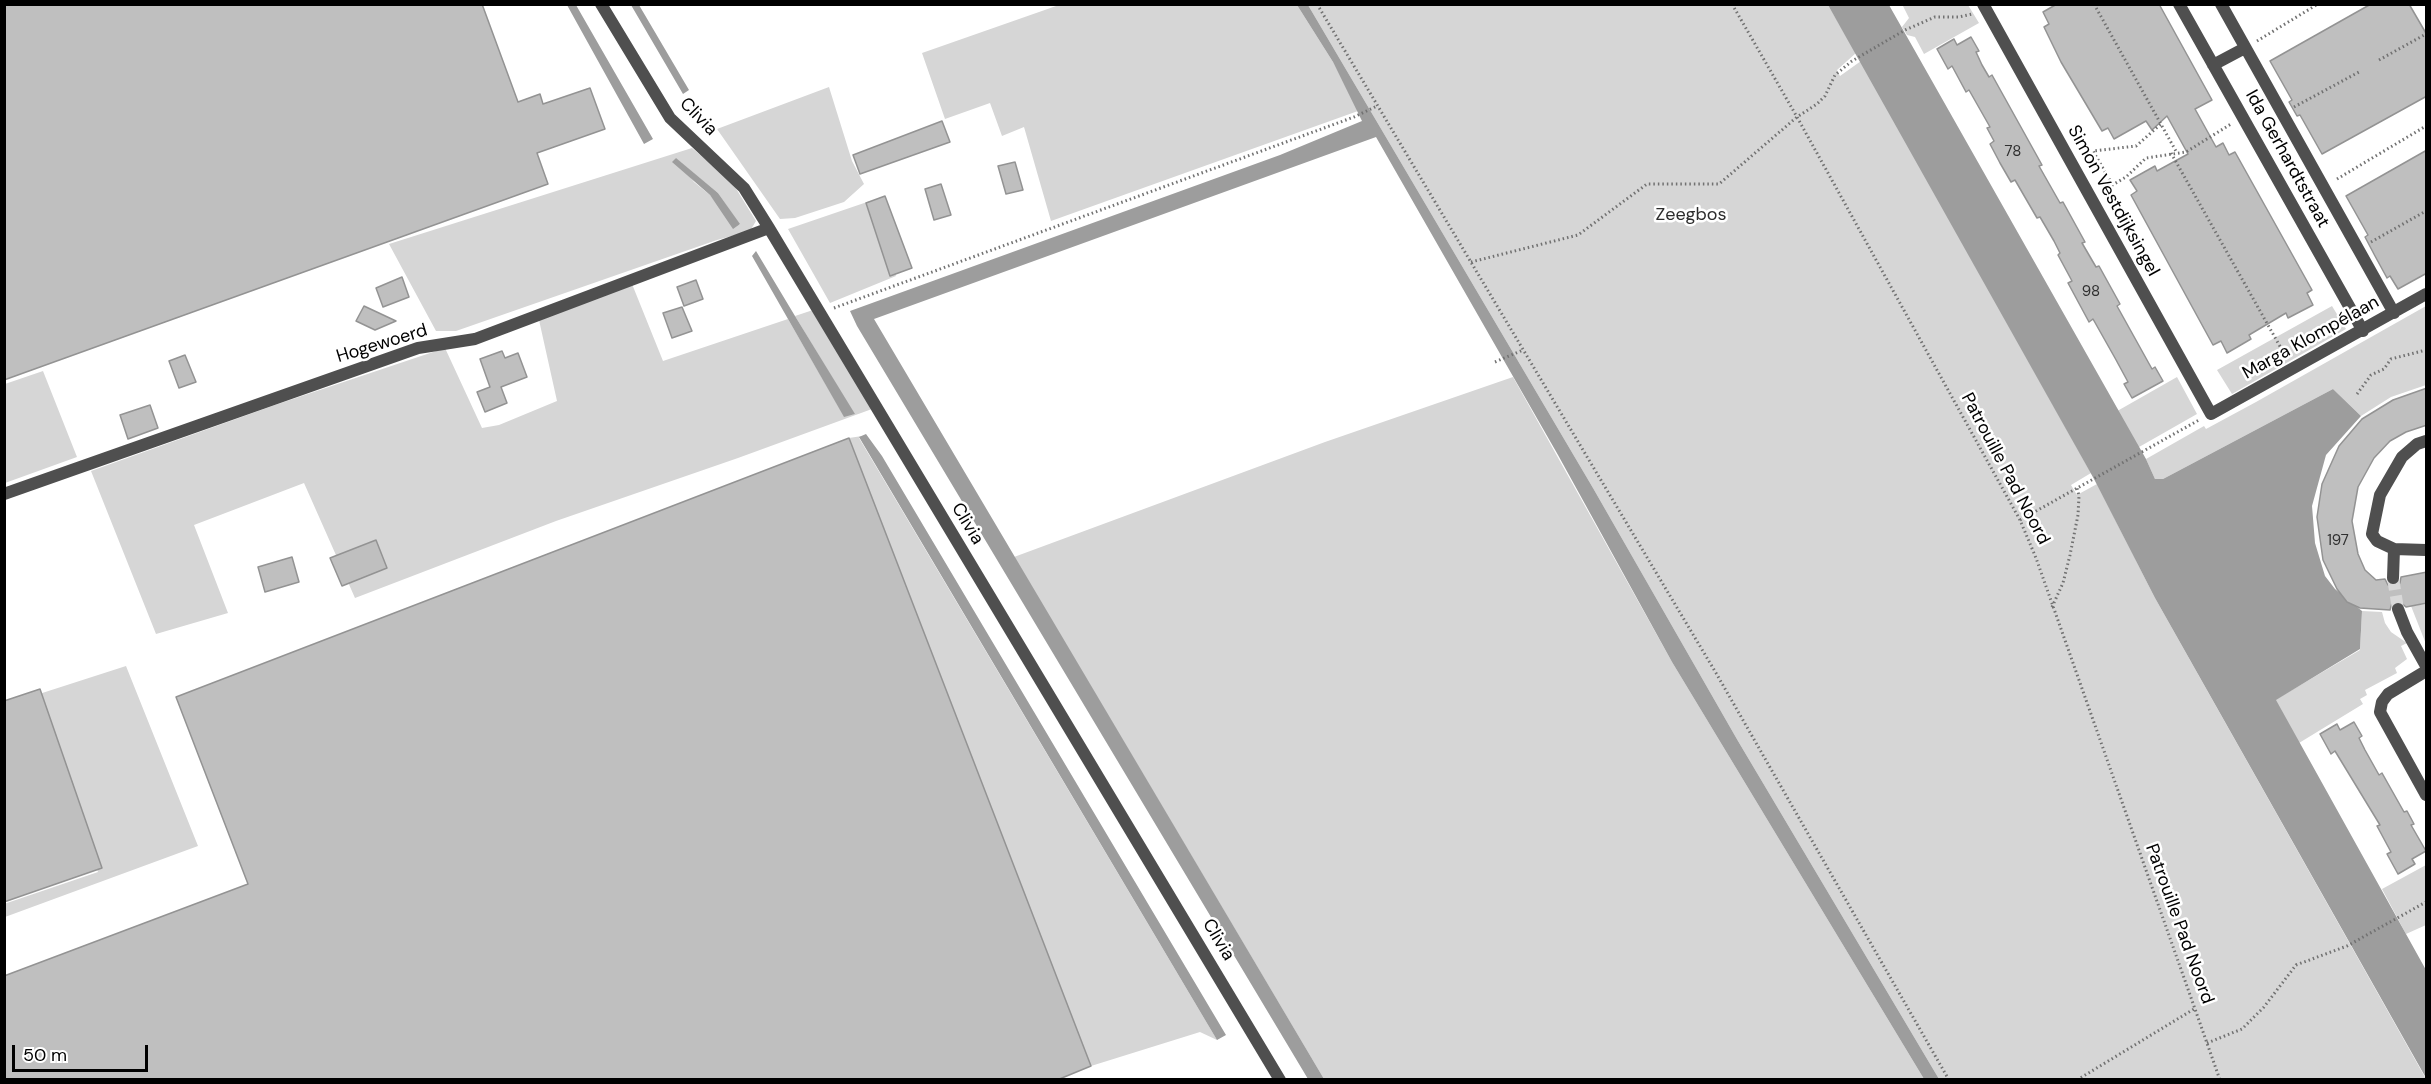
<!DOCTYPE html>
<html>
<head>
<meta charset="utf-8">
<style>
  body { margin:0 }
  #map { position:relative; width:2431px; height:1084px; overflow:hidden; background:#fff; font-family:"DM Sans",sans-serif }
  canvas { display:block }
  .frame { position:absolute; inset:0; border:6px solid #000; pointer-events:none }
  .scale { position:absolute; left:12px; top:1045px; width:136px; height:27px; box-sizing:border-box; border:3px solid #000; border-top:0; padding-left:8px; font-size:18px; line-height:21px; white-space:nowrap; color:#000; -webkit-text-stroke:4px #fff; paint-order:stroke }
</style>
</head>
<body>
<div id="map">
<canvas width="2431" height="1084"></canvas>
<div class="frame"></div>
<div class="scale">50 m</div>
</div>
<script>
const context = document.querySelector('canvas').getContext('2d');
context.lineJoin = 'round';
function fillPath(path, color) { context.fillStyle = color; context.fill(path, 'evenodd'); }
const toPath = rows => new Path2D(rows.map(r => 'M' + r).join(''));
function trace(path, color, width, dash) { context.strokeStyle = color; context.lineWidth = width; context.lineCap = dash ? 'butt' : 'round'; context.setLineDash(dash || []); context.stroke(path); }
function drawText(font, color, halo, rows, align = 'center') {
  context.font = font + ' "DM Sans",sans-serif'; context.lineWidth = 5; context.setLineDash([]); context.textBaseline = 'middle'; context.strokeStyle = halo; context.fillStyle = color; for (const [text, x, y, turn = 0] of rows) {
    context.save(); context.translate(x, y); context.rotate((+turn || 0) * Math.PI / 180); context.textAlign = isNaN(turn) ? turn : align; if (halo) context.strokeText(text, 0, 0); context.fillText(text, 0, 0); context.restore();
  }
}
fillPath(toPath([
  [1902,4,1968,5,1979,23,1924,54,1915,37,1907,35,1902,27,1909,18],
  [1059,5,1297,5,1333,62,1358,111,1051,221,1024,127,1002,136,990,103,945,119,922,53],
  [1308,5,1828,5,1856,53,1837,70,1840,76,1861,61,2091,473,2071,485,2077,495,2097,484,2155,598,2426,1079,1939,1079,1738,741,1593,488],
  [829,87,852,161,864,184,844,202,795,218,780,219,717,129],
  [692,148,732,182,756,221,750,231,717,240,456,331,436,331,389,244],
  [675,158,718,193,740,225,722,210,710,195,694,182],
  [870,201,896,276,830,303,788,229],
  [632,284,663,361,788,319,844,416,854,414,795,316,816,309,872,409,738,458,556,521,355,598,304,483,194,525,228,613,156,634,91,471,275,405,445,348,482,428,499,425,557,401,539,320],
  [2332,306,2346,329,2232,394,2217,370],
  [2426,306,2426,385,2391,397,2361,416,2333,389,2163,479,2155,479,2146,459,2204,426,2206,429,2256,402],
  [43,371,77,457,5,483,5,384],
  [1513,377,1672,662,1924,1079,1324,1079,1014,557,1325,442],
  [2177,377,2197,414,2132,451,2112,414],
  [862,436,859,438,1217,1040,1200,1032,1091,1066,849,438],
  [2426,604,2426,644,2411,606],
  [2362,611,2382,612,2385,623,2391,632,2407,643,2401,646,2407,659,2395,668,2397,673,2365,690,2367,695,2360,699,2363,704,2299,743,2275,700,2360,650],
  [126,666,198,846,5,917,4,904,98,872,82,826,5,705],
  [2426,865,2426,925,2406,934,2382,889]
]), '#d6d6d6');
fillPath(toPath([
  [567,5,576,5,653,139,644,144],
  [631,5,639,5,689,90,683,94],
  [1297,5,1308,5,1593,488,1738,741,1939,1079,1924,1079,1672,662,1558,455,1376,137,874,319,1324,1079,1308,1079,857,326,850,311,1280,155,1362,121,1333,62],
  [1828,5,1889,5,2146,459,2155,479,2163,479,2333,389,2361,416,2326,455,2312,506,2315,543,2325,576,2335,589,2362,611,2360,649,2276,700,2426,970,2426,1078,2155,598,2094,479],
  [676,158,718,193,740,224,733,229,710,195,672,162],
  [756,251,795,316,855,414,844,417,752,256],
  [866,434,882,456,1226,1035,1217,1040,859,437]
]), '#9d9d9d');
const building = toPath([
  [4,4,482,4,518,102,540,94,543,104,590,88,605,129,537,153,548,184,4,380,4,4],
  [2057,4,2159,4,2212,100,2195,109,2216,147,2223,143,2229,155,2235,152,2312,290,2307,293,2313,305,2288,318,2286,313,2249,335,2251,339,2227,353,2221,341,2213,345,2131,195,2137,191,2130,180,2155,166,2157,171,2188,154,2167,116,2152,130,2146,121,2114,139,2108,128,2102,131,2061,62,2044,27,2049,24,2043,12,2057,4],
  [2371,4,2409,4,2427,35,2427,96,2322,154,2300,115,2297,116,2289,102,2292,100,2270,61,2371,4],
  [1971,37,1979,51,1976,52,1982,65,1989,77,1992,75,2042,165,2039,166,2060,203,2063,202,2085,242,2082,243,2096,267,2099,266,2120,304,2117,306,2152,369,2155,367,2163,381,2132,398,2124,384,2128,382,2115,358,2093,319,2089,322,2068,283,2072,281,2058,255,2060,253,2054,241,2040,217,2037,218,2015,180,2011,182,2000,163,1990,144,1994,141,1987,128,1990,127,1969,90,1966,92,1952,66,1948,69,1937,49,1954,39,1957,45,1971,37],
  [942,121,950,142,860,174,853,155,942,121],
  [2427,150,2427,273,2398,289,2390,276,2387,278,2375,256,2365,237,2368,235,2346,196,2427,150],
  [1015,162,1023,190,1006,194,998,166,1015,162],
  [941,184,951,215,934,220,925,189,941,184],
  [885,196,912,268,890,276,866,203,885,196],
  [402,277,409,297,383,307,376,288,402,277],
  [696,280,703,299,684,306,677,287,696,280],
  [364,306,396,321,375,330,356,321,364,306],
  [682,307,692,331,672,338,663,313,682,307],
  [502,351,505,358,518,353,527,377,501,387,507,403,485,412,477,392,490,387,480,359,502,351],
  [185,355,196,382,179,388,169,361,185,355],
  [2427,388,2427,425,2406,432,2390,441,2374,458,2358,487,2352,521,2358,554,2365,570,2376,580,2385,579,2388,585,2392,586,2400,583,2401,577,2427,572,2427,603,2406,607,2399,601,2392,603,2390,610,2360,608,2347,602,2337,589,2323,560,2317,517,2322,484,2339,446,2362,419,2393,400,2427,388],
  [150,405,158,428,128,439,120,415,150,405],
  [849,438,1091,1066,1057,1080,4,1080,4,976,248,884,176,697,849,438],
  [376,540,387,568,342,586,330,558,376,540],
  [292,557,299,582,265,592,258,567,292,557],
  [40,689,102,868,4,902,4,701,40,689],
  [2354,722,2362,736,2359,738,2365,750,2379,775,2382,773,2404,812,2407,811,2414,824,2411,825,2426,851,2412,859,2415,864,2398,874,2387,854,2391,852,2377,826,2380,825,2335,751,2331,754,2320,734,2337,724,2340,730,2354,722]
]);
fillPath(building, '#bfbfbf');
trace(building, '#939393', 1.5);
trace(toPath([
  [2393,578,2398,609]
]), '#d9d9d9', 12, [12, 6]);
trace(toPath([
  [1317,4,1716,673,1949,1080],
  [1732,4,1797,117,2020,520,2036,558,2220,1080],
  [2094,4,2177,153],
  [2257,41,2318,4],
  [2379,60,2426,34],
  [2294,107,2359,72],
  [2171,153,2286,357],
  [2337,179,2426,126],
  [2112,184,2093,151,2136,146,2161,124],
  [2104,190,2126,177,2146,158,2186,152,2231,124],
  [2371,242,2426,211],
  [1471,262,1578,235,1647,184,1719,184,1797,117,1817,104,1825,96,1835,75,1852,61,1905,30,1935,17,1959,17,1972,14],
  [834,308,1354,117,1377,106],
  [1495,362,1523,350],
  [2357,394,2371,375,2384,369,2391,359,2426,350],
  [2020,520,2199,420],
  [2052,607,2063,583,2070,555,2078,515,2079,496,2077,488],
  [2207,1043,2242,1029,2264,1007,2296,965,2347,946,2426,902],
  [2077,1080,2194,1009]
]), '#717171', 3, [1.5, 3]);
trace(toPath([
  [601,4,670,118,744,188,769,228,1280,1080],
  [1983,4,2211,414,2426,294],
  [2179,4,2363,331],
  [2221,4,2394,313],
  [2213,65,2245,48],
  [2426,441,2417,444,2402,457,2380,495,2372,534,2377,541,2394,549,2426,550],
  [4,494,418,348,475,339,769,228],
  [2393,578,2394,549],
  [2398,609,2407,632,2426,666],
  [2426,671,2388,694,2382,702,2380,712,2426,795]
]), '#4f4f4f', 12);
drawText('15px', '#303030', null, [
  ["78",2013,152],
  ["98",2091,292],
  ["197",2338,541]
]);
drawText('18px', '#000', '#fff', [
  ["Clivia",698,117,46],
  ["Ida Gerhardtstraat",2287,159,61],
  ["Simon Vestdijksingel",2113,201,61],
  ["Marga Klompélaan",2311,338,-29],
  ["Hogewoerd",382,344,-17],
  ["Patrouille Pad Noord",2005,469,62],
  ["Clivia",967,524,59],
  ["Patrouille Pad Noord",2179,924,70],
  ["Clivia",1218,940,59]
]);
drawText('18px', '#2d2d2d', '#fff', [
  ["Zeegbos",1691,215]
]);
</script>
</body>
</html>
